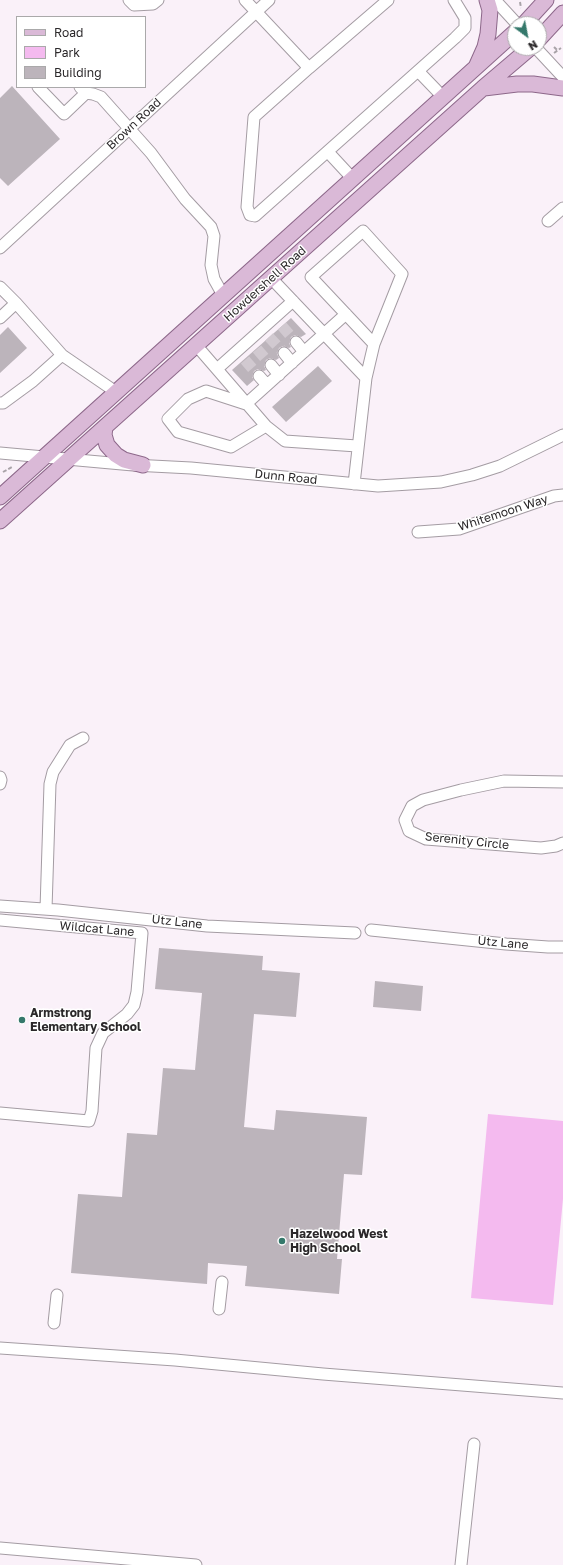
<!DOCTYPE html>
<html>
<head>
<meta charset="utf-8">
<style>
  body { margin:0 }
  #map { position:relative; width:563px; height:1565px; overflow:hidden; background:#faf1f9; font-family:"Golos Text",sans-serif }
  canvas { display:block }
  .legend { position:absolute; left:16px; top:16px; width:130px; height:72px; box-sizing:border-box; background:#fff; border:1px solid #aaa9aa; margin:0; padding:5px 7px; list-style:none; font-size:12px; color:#2b282a }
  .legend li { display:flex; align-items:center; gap:8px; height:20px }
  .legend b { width:20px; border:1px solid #aaa9aa }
  .north { position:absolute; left:507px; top:16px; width:40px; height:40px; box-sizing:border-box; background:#fff; border:1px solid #aaa9aa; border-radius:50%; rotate:148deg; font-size:11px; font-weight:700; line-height:16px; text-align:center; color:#2b282a }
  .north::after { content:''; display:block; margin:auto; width:14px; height:18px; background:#34786b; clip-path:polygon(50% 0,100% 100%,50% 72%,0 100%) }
</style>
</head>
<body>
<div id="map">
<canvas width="563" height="1565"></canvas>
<ul class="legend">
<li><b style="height:5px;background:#dab9d7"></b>Road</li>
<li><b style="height:11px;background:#f4baef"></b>Park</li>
<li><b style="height:11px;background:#bcb4bb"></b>Building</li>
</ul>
<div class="north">N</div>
</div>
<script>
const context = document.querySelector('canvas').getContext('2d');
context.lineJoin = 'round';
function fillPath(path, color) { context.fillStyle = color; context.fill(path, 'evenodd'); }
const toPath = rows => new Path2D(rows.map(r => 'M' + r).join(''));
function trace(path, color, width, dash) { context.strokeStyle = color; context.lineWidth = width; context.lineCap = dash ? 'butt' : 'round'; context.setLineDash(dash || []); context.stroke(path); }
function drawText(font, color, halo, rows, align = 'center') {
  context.font = font + ' "Golos Text",sans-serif'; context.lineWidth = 3; context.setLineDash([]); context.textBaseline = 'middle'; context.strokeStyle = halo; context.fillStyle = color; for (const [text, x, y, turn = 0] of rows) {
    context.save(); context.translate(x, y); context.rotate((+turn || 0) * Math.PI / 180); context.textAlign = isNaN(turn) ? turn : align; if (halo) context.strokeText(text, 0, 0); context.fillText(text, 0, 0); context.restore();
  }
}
fillPath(toPath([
  [488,1114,563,1121,563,1199,553,1305,471,1298]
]), '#f4baef');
fillPath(toPath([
  [12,86,60,139,8,186,0,178,0,98],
  [291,318,306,334,301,337,295,335,291,337,289,343,291,347,289,348,283,346,279,348,277,354,279,358,276,360,270,358,266,360,264,366,266,370,264,371,258,369,254,371,252,377,254,380,247,386,232,370],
  [8,327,27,348,0,373,0,335],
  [318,366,332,381,286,422,272,407],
  [159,948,263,956,262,970,300,973,296,1017,254,1014,244,1127,274,1130,276,1110,367,1117,362,1175,344,1174,337,1259,342,1259,339,1294,245,1286,247,1266,208,1263,207,1284,71,1273,78,1194,122,1197,127,1133,157,1135,163,1068,195,1070,202,993,155,989],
  [375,981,423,986,421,1011,373,1007]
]), '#bcb4bb');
trace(toPath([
  [282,326,296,342],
  [269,337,284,353],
  [257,349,271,365],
  [245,360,259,376]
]), '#d1c9d0', 11, [11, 5.5]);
const minor = toPath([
  [129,0,134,5,153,4,158,0],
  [245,0,309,68,254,117,247,207,250,215,255,216,455,38,465,28,465,18,454,0],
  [495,0,517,24],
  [536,48,563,77],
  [309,68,388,0],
  [418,71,443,97],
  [38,87,64,114,86,93],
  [80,87,86,93,93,94,101,97,151,153,185,199,211,227,214,236,211,265,214,279,223,295],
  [328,152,353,179],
  [548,221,563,208],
  [0,248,269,0],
  [271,278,366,378,354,484],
  [0,287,16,303],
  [0,318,16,303,62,355,116,392],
  [296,342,304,352],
  [196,345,266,426,285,441,357,446],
  [284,353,292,363],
  [271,365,279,375],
  [217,369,293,301],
  [259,376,267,385],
  [366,378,374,344,311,277,363,231,402,274,374,344],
  [0,403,3,403,33,381,62,355],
  [266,426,231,447,178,432,168,419,188,399,206,391,246,404,346,314],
  [0,453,133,465,191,468,378,486,441,482,472,475,500,466,563,435],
  [418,532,459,529,554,496,563,495],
  [0,777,1,780,0,784],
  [563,782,504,781,461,790,423,800,412,806,405,820,409,831,426,839,541,848,556,846,563,843],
  [0,906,58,910,207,926,355,933],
  [46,909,50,784,53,772,70,745,83,738],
  [0,920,142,933,137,992,134,1005,127,1014,103,1033,96,1048,92,1111,89,1121,0,1113],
  [371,930,506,944,548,947,563,947],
  [219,1309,222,1282],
  [54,1323,57,1295],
  [0,1348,175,1360,323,1374,563,1393],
  [0,1548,196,1565],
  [461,1565,474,1444]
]);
const major = toPath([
  [524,24,546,0],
  [539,39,563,13],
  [477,65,485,47,488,34,490,10,487,0],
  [484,88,517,84,533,84,563,88],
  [105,427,104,435,107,445,116,455,124,460,143,465],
  [0,497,515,32],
  [0,521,483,88,530,48]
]);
trace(minor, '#a49ca3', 13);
trace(major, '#8d688a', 17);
trace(toPath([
  [520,2,521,8],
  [554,47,557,50],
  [554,53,561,48],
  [3,472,12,467]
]), '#a9a3a8', 2, [4, 2]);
trace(minor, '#fff', 11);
trace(major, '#dab9d7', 15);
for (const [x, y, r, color] of [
  [22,1020,4,"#34786b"],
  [282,1241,4,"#34786b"]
]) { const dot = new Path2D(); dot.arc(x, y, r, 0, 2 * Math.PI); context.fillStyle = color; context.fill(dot); trace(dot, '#fff', 1.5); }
drawText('12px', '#2b282a', '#fff', [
  ["Brown Road",134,124,-43],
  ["Howdershell Road",265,284,-42],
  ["Dunn Road",286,477,6],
  ["Whitemoon Way",503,513,-18],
  ["Serenity Circle",467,841,6],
  ["Utz Lane",177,922,6],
  ["Wildcat Lane",97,929,5],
  ["Utz Lane",503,943,5]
]);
drawText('bold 12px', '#2b282a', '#fff', [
  ["Armstrong",30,1013],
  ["Elementary School",30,1027],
  ["Hazelwood West",290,1234],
  ["High School",290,1248]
], 'left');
</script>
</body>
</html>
